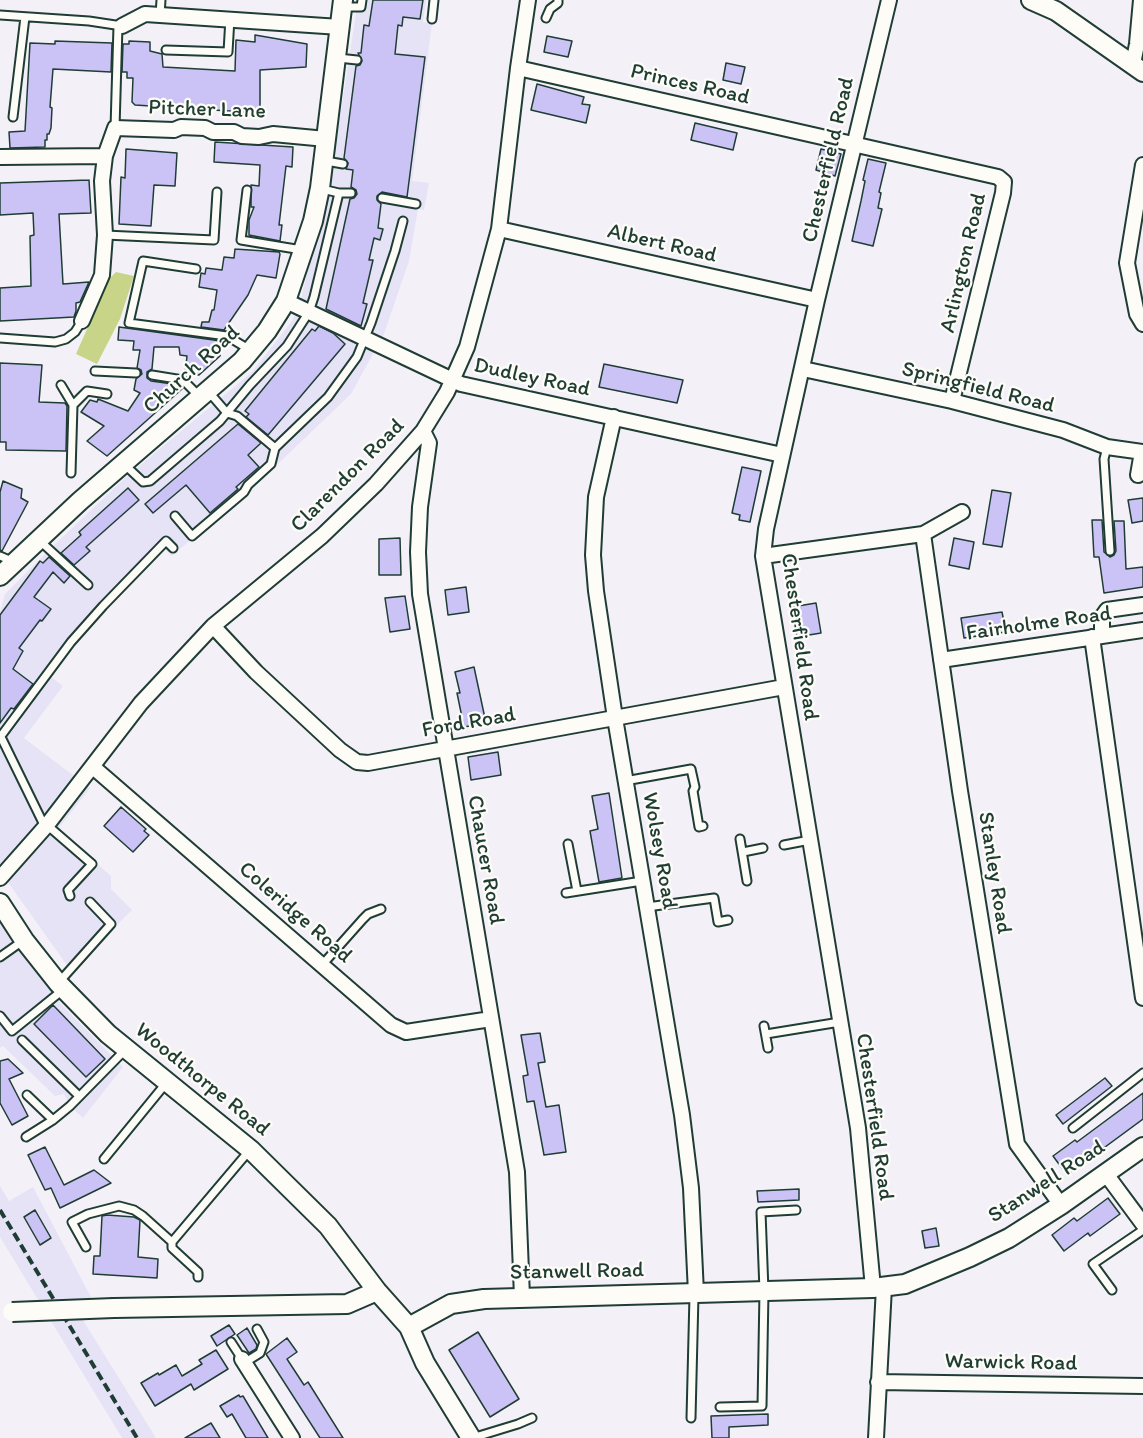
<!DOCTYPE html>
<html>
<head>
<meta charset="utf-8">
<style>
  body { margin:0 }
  canvas { display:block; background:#f3f1f7 }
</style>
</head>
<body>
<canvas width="1143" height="1438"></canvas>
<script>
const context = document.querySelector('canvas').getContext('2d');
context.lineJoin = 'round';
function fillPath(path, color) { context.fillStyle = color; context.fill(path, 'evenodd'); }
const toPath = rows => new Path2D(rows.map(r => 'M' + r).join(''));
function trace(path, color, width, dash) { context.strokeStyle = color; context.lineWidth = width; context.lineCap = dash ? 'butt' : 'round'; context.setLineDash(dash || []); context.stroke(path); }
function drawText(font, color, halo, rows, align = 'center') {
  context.font = font + ' Itim,sans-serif'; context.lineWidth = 4.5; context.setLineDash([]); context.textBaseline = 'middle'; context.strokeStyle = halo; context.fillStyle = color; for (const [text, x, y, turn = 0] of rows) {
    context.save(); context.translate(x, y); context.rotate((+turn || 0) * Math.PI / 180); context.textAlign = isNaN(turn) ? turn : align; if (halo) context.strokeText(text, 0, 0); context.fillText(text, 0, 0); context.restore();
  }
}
fillPath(toPath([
  [358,0,426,0,423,22,432,23,412,181,429,183,424,210,418,209,409,261,384,334,351,394,280,462,172,556,165,549,130,584,73,646,51,677,63,686,24,738,90,788,58,829,111,876,111,889,132,910,71,971,0,871,0,612,5,594,53,546,126,477,252,372,292,321,301,299,332,169],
  [0,924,60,1003,123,1067,83,1118,70,1106,64,1094,55,1096,3,1046,0,1048],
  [0,1186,9,1201,33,1187,92,1299,70,1299,156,1438,122,1438,0,1237]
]), '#e7e3f6');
fillPath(toPath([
  [116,272,134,276,120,319,97,364,76,354,109,279]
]), '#c8d589');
const building = toPath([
  [373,0,423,0,420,19,403,17,402,26,398,25,395,54,425,57,407,197,382,192,377,196,377,200,381,204,378,228,383,229,380,240,374,238,369,260,373,260,363,303,367,304,361,326,326,309,350,199,354,198,357,194,356,190,351,187,353,170,346,169,348,163,344,158,356,66,360,65,362,61,358,53,361,53,364,25,369,26,373,0],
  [255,35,307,44,306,67,260,70,260,113,135,105,132,102,133,78,127,78,127,72,122,72,123,44,129,44,129,41,150,42,150,51,162,54,163,67,235,71,236,40,255,42,255,35],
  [547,36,572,41,568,57,544,52,547,36],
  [55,41,112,43,111,72,53,69,50,107,52,108,51,128,49,134,47,134,47,140,45,140,45,147,10,148,9,132,25,131,30,43,55,44,55,41],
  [726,63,745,67,741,84,723,80,726,63],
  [537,84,584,97,582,104,590,105,586,123,531,110,537,84],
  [695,123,737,133,733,150,691,140,695,123],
  [215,142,293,147,292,167,286,166,279,225,282,225,280,241,249,235,249,220,254,207,251,207,251,185,259,186,260,165,214,162,215,142],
  [126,149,177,153,175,186,154,185,151,226,119,224,121,177,125,178,126,149],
  [821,149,841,154,835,176,816,170,821,149],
  [868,159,886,163,879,192,881,193,878,208,882,209,873,246,852,241,861,201,865,181,863,180,868,159],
  [89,180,91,213,59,214,63,284,89,282,80,302,76,303,76,311,74,317,0,321,0,288,31,286,30,236,34,235,33,213,0,215,0,183,89,180],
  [235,249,279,252,280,254,276,278,257,275,248,295,224,330,201,327,202,322,209,322,212,310,214,310,217,290,199,287,201,273,205,274,206,268,222,270,224,257,234,258,235,249],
  [319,326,333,333,345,344,268,435,246,417,249,414,245,411,312,329,315,331,319,326],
  [119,327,221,341,220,356,199,375,185,374,187,356,180,355,179,347,154,347,152,369,147,372,147,378,151,381,180,385,183,388,107,456,87,441,104,426,81,412,90,400,97,402,98,399,128,411,140,393,134,390,136,379,142,374,141,370,137,368,140,350,133,350,134,341,118,340,119,327],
  [0,363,42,365,39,402,65,403,67,406,66,451,6,450,6,442,0,442,0,363],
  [604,364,683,380,677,403,599,387,604,364],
  [238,424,261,443,248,455,259,467,236,487,238,489,210,513,186,485,153,513,145,504,238,424],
  [742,467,761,471,750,522,739,520,740,515,732,513,742,467],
  [3,481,22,489,21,498,28,502,2,551,0,550,0,492,3,481],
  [128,488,139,500,86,547,90,551,74,565,61,553,81,535,79,532,128,488],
  [992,490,1011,493,1002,547,983,544,992,490],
  [1143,498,1143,521,1132,523,1128,500,1143,498],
  [1092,520,1102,520,1104,552,1110,557,1114,555,1116,551,1114,521,1124,521,1126,569,1143,567,1143,587,1104,593,1099,557,1094,557,1092,520],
  [400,538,401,575,379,575,379,539,400,538],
  [954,538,974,542,969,569,949,565,954,538],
  [49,557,70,576,64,583,53,572,34,597,51,609,42,621,40,620,19,648,23,651,13,669,33,684,14,709,11,708,0,723,0,615,40,561,43,563,49,557],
  [466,587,469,612,448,615,445,590,466,587],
  [405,596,410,629,390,632,385,598,405,596],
  [816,603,821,633,797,637,792,607,816,603],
  [1002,612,1006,632,964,638,961,618,1002,612],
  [474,667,486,723,464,727,457,693,460,693,455,672,474,667],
  [498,752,501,775,471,780,468,757,498,752],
  [609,793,622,878,599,882,590,831,598,829,592,796,609,793],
  [121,807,146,829,144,831,149,835,133,852,104,826,121,807],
  [53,1005,105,1059,86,1077,34,1024,53,1005],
  [540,1033,545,1062,538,1063,546,1107,559,1105,566,1152,544,1155,534,1101,527,1102,523,1076,528,1075,521,1035,540,1033],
  [8,1059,23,1073,9,1079,28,1116,12,1125,0,1103,0,1061,8,1059],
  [1105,1078,1112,1086,1063,1124,1056,1115,1105,1078],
  [1143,1093,1143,1119,1067,1175,1053,1156,1075,1140,1077,1142,1143,1093],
  [45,1147,64,1185,94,1170,111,1183,60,1208,51,1188,45,1190,28,1155,45,1147],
  [799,1189,799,1200,758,1202,757,1191,799,1189],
  [1108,1198,1120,1214,1090,1236,1088,1233,1064,1251,1052,1235,1074,1218,1077,1221,1108,1198],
  [35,1210,51,1238,40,1245,24,1217,35,1210],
  [107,1215,134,1217,140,1220,138,1257,158,1259,157,1278,93,1274,94,1256,100,1256,102,1216,107,1215],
  [936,1228,939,1246,925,1248,922,1231,936,1228],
  [229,1325,235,1334,217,1346,211,1336,229,1325],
  [247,1328,257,1345,256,1349,249,1353,237,1335,247,1328],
  [478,1332,519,1399,490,1417,449,1350,478,1332],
  [287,1338,297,1352,287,1359,304,1385,308,1382,343,1438,320,1438,266,1354,287,1338],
  [216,1350,228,1369,194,1390,191,1384,155,1406,141,1383,158,1373,159,1375,176,1365,182,1376,202,1364,199,1360,216,1350],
  [239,1395,240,1397,243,1396,268,1438,246,1438,232,1414,227,1417,220,1406,239,1395],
  [768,1414,768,1425,729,1427,729,1438,712,1438,711,1416,768,1414],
  [211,1423,220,1438,185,1438,211,1423]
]);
fillPath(building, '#cbc3f5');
trace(building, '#1f3d34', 1.5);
const lane = toPath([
  [343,7,361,7,362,0],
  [0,15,89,21,122,26],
  [160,15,161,0],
  [546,18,550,9,558,3,558,0],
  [432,19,434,0],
  [166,50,228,52,230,18],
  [338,58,357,60],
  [13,117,25,17],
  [115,128,118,26],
  [326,161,343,164],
  [247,190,241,240,302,250],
  [339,193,351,193],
  [382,198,416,204],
  [105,235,214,240,217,192],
  [196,269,143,261,129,323,227,336,250,350],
  [0,338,55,342,66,339,75,332,82,321],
  [95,371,136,373],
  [152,375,183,380,199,396],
  [61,385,73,405],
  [208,391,227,413,237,416,275,448,328,397,357,357,371,323,395,251,403,221],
  [1107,447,1104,459,1110,551],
  [125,465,143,482,150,481,220,421,250,385,287,346,309,312,314,297,339,193,322,189],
  [71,473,73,405,87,391,107,394],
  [175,516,192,536,244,492,248,485,271,464,275,448],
  [40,541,88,585],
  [0,556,14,562],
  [0,735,45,827],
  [1,736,71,642,103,606,166,541,173,548],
  [625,781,691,769,695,787,693,791,699,827,703,826],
  [47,825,92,864,68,890,70,896],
  [740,839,747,881],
  [568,844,577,891],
  [784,845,810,840],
  [743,852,763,848],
  [566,893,642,881],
  [647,907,714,898,718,922,728,920],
  [0,957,24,940],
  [322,965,363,919,368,914,381,909],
  [60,981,111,924,90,902],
  [0,1016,12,1031,64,989],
  [764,1026,768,1048],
  [766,1034,840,1022],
  [22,1040,79,1096],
  [27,1095,53,1120],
  [1073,1128,1143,1073],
  [26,1137,53,1120,70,1106,126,1049],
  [104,1159,167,1082],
  [86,1247,72,1222,88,1214,119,1206,134,1210,143,1216,172,1242],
  [198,1277,198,1272,172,1248,172,1242,249,1151],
  [1112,1290,1093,1264,1143,1230],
  [231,1342,242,1359],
  [244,1363,260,1353,264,1342,257,1329],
  [720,1407,762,1406,764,1291,761,1212,796,1210],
  [691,1418,694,1295],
  [472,1438,518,1424,532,1418]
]);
const street = toPath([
  [122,26,145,14,340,27],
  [1133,64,1137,44,1141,0],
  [518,68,998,177,1004,182,1003,193,952,401],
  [0,157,105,156],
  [1143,165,1127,263,1137,314,1143,324],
  [499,229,817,300],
  [286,301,461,384,782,455],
  [82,321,102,275,105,235,102,181,105,156,115,128,174,130,181,127,205,128,213,132,234,132,242,136,259,137,273,134,326,139],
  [803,369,952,401,1063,430,1107,447,1143,452],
  [614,417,596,497,593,555,596,591,615,718,682,1115,691,1188,696,1293],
  [423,431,429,443,420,507,418,552,420,594,517,1172,522,1297],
  [1138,475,1142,452],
  [923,534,962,512],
  [763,556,923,534,960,791,1017,1144,1061,1205],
  [213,626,256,672,340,750,357,762,368,763,784,687],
  [1102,636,1102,617,1107,610,1143,605],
  [1092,637,1143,998],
  [941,660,1143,630],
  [93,767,391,1025,406,1032,491,1019],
  [0,878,47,825,141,703,213,626,322,536,376,484,423,431,447,392,467,347,499,229,518,68,528,0],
  [1106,1174,1143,1224],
  [873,1288,858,1128,763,556,766,529,817,300,889,0],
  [242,1359,292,1438],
  [878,1382,1143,1386],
  [876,1438,884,1287]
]);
const secondary = toPath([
  [1031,0,1056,11,1143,72],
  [0,576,80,501,242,361,267,331,286,301,313,221,320,188,343,0],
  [0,903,24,940,58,983,108,1034,251,1150,328,1226,377,1291,409,1327,425,1363,471,1438],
  [114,1308,347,1304,377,1291],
  [409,1327,451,1304,484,1299,873,1288,905,1284,970,1257,1009,1238,1061,1205,1143,1147]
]);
trace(lane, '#1f3d34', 11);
trace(street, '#1f3d34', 18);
trace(secondary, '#1f3d34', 22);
trace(lane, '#fdfcf7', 7);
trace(street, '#fdfcf7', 14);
trace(secondary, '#fdfcf7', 18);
trace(toPath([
  [0,1210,137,1438]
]), '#1f3d34', 4, [9, 4.5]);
const secondaryBridge = toPath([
  [12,1312,114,1308]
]);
trace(secondaryBridge, '#1f3d34', 22, []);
trace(secondaryBridge, '#fdfcf7', 18);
drawText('22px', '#1f3d34', '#fdfcf7', [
  ["Princes Road",690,85,13],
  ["Pitcher Lane",207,110,2],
  ["Chesterfield Road",829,160,-77],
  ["Albert Road",662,244,13],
  ["Arlington Road",964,263,-77],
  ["Church Road",192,370,-42],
  ["Dudley Road",532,378,12],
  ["Springfield Road",978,388,14],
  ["Clarendon Road",348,476,-45],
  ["Fairholme Road",1039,624,-8],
  ["Chesterfield Road",799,637,82],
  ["Ford Road",469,723,-10],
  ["Wolsey Road",659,851,80],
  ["Chaucer Road",485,860,80],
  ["Stanley Road",994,873,81],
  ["Coleridge Road",295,913,41],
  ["Woodthorpe Road",202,1080,39],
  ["Chesterfield Road",874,1117,82],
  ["Stanwell Road",1047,1182,-33],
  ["Stanwell Road",577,1272,-1],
  ["Warwick Road",1011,1363,1]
]);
</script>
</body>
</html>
